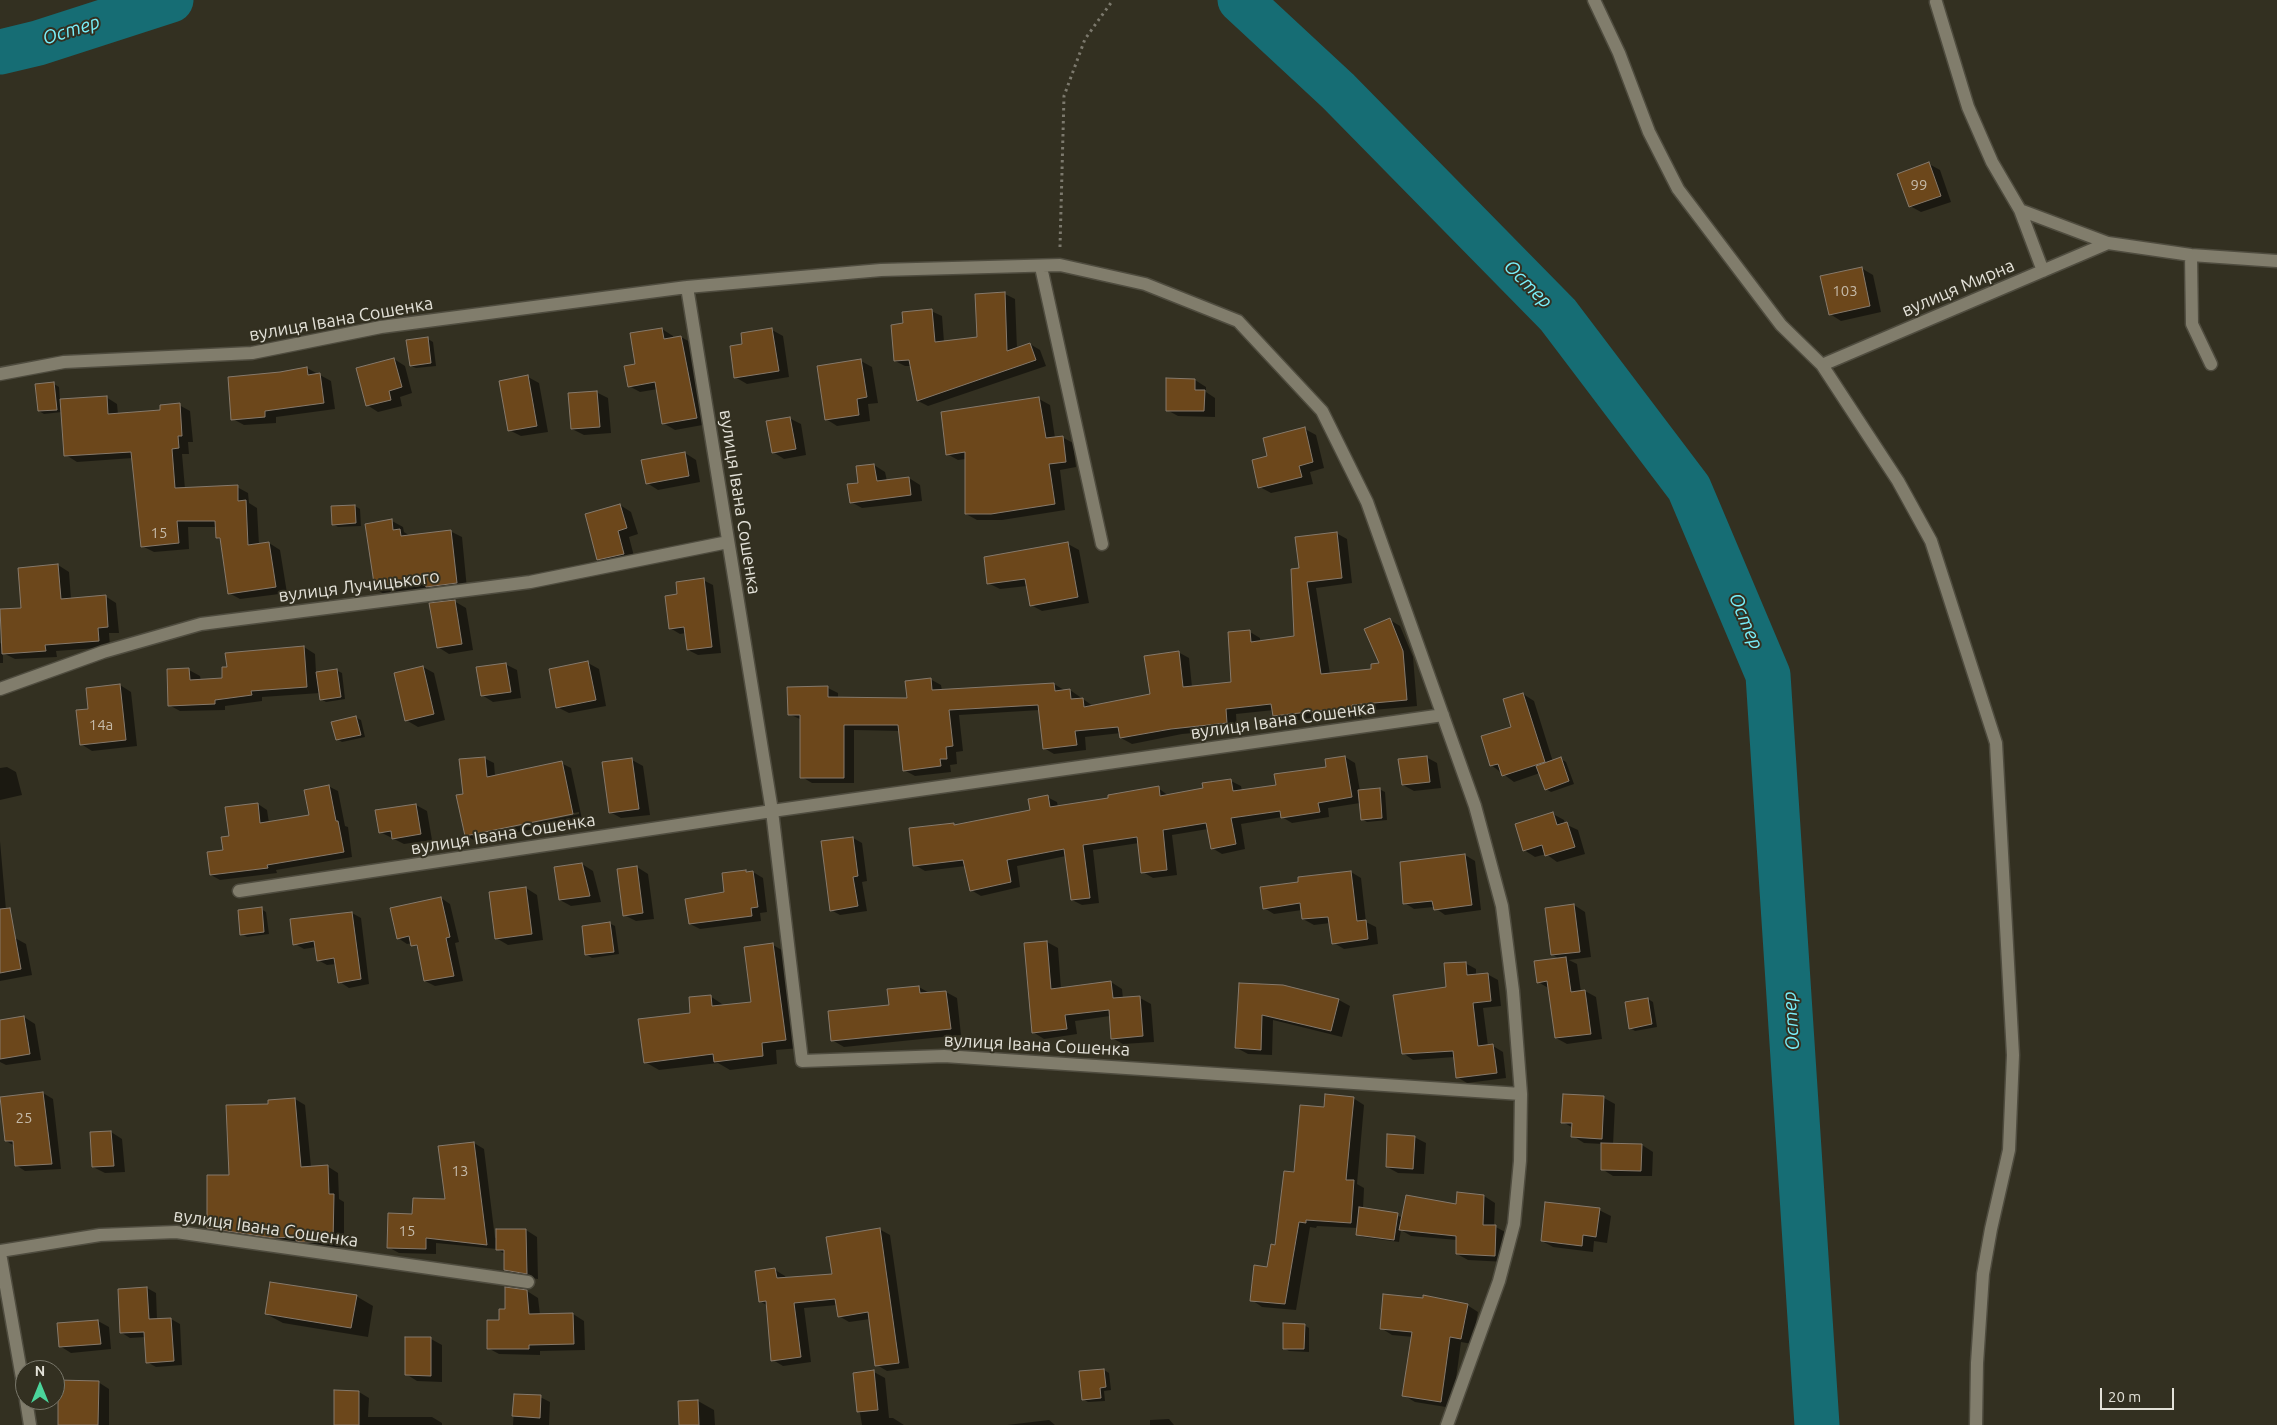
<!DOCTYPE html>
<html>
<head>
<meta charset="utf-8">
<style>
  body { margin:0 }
  #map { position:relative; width:2277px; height:1425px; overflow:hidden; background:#333021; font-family:Ubuntu,sans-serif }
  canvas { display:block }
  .north { position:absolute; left:15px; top:1360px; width:50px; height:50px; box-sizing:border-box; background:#333021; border:1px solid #79776a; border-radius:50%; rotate:0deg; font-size:14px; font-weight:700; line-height:20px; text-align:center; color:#e3e1d8 }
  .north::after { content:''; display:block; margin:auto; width:18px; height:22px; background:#4bd49b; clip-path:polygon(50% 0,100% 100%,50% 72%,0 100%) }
  .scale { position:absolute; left:2100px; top:1388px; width:74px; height:22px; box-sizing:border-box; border:2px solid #e3e1d8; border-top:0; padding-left:6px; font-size:15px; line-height:18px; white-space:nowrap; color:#e3e1d8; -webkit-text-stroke:4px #333021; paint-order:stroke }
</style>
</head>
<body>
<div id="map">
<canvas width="2277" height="1425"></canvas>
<div class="north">N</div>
<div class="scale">20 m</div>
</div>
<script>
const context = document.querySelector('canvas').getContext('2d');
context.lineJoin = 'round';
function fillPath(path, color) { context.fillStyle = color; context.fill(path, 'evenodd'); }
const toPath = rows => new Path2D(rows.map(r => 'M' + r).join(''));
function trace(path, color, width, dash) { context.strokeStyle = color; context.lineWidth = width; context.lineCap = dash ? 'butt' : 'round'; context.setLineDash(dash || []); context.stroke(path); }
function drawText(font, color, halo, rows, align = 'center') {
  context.font = font + ' Ubuntu,sans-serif'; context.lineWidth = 4; context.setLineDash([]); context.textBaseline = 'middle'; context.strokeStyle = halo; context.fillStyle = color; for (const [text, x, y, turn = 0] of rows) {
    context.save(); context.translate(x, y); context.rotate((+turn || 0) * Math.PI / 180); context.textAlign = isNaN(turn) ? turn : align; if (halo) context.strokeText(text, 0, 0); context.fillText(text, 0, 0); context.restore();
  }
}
fillPath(toPath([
  [1929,164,1940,170,1951,202,1921,212,1910,206],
  [1861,268,1873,275,1881,312,1841,321,1830,314],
  [1005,294,1015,299,1017,349,1030,344,1040,350,1046,366,928,406,918,401,911,366,905,366,895,361,904,324,931,311,942,316,944,342,978,338],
  [662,329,673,336,673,338,681,337,692,343,708,424,675,430,663,423,658,389,640,392,629,386,637,365],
  [772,330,783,336,789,377,747,384,735,377,744,345],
  [428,339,433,342,436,366,416,368,411,366],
  [394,359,405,366,412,393,400,397,402,406,378,412,367,405],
  [861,361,872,367,878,403,868,404,870,421,837,426,826,419],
  [307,368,331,381,335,409,276,417,276,423,244,425,233,419,280,374],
  [528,377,539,383,548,432,521,436,509,430],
  [1168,380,1195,380,1206,387,1206,392,1215,398,1215,417,1178,416,1167,410],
  [54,384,59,387,60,401,106,397,117,404,118,415,162,411,179,405,190,411,193,442,188,442,189,454,182,454,185,489,237,487,248,493,249,503,257,508,259,545,269,543,280,550,287,593,240,599,229,593,221,540,217,538,217,527,188,527,189,549,154,552,142,546,133,458,77,462,66,455,62,412,44,414,39,411],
  [596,392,608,398,611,433,584,435,572,429],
  [1039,399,1050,405,1055,438,1062,437,1073,443,1076,467,1060,470,1065,510,1002,520,977,520,966,514,966,459,958,460,947,454],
  [789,418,801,424,806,455,784,459,773,452],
  [1305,429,1316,435,1324,468,1310,472,1313,484,1271,493,1260,487],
  [685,453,696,460,700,482,658,490,647,483],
  [874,465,885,472,887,481,909,478,920,485,922,501,862,508,851,502,859,484],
  [620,505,631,512,638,534,629,537,635,560,610,566,598,559],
  [355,506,360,509,361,526,338,527,333,524,332,507],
  [392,521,403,527,404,532,410,536,450,531,462,537,467,589,387,596,376,589],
  [1336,533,1347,539,1352,583,1316,588,1330,674,1373,670,1380,664,1390,620,1400,626,1413,657,1417,706,1362,711,1362,718,1338,719,1332,715,1285,722,1274,716,1274,710,1236,714,1237,729,1182,734,1132,744,1121,738,1121,733,1085,737,1086,750,1054,754,1044,748,1040,710,959,715,963,751,956,752,957,764,950,765,951,772,915,776,904,770,900,731,854,730,854,783,812,783,802,777,802,720,789,714,828,688,838,693,838,699,909,700,930,679,941,685,942,691,1054,684,1064,690,1070,690,1093,706,1151,695,1178,652,1189,658,1192,687,1233,683,1250,632,1260,638,1260,642,1295,637,1300,570],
  [1068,544,1079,550,1089,603,1042,611,1031,605,1027,586,1000,589,988,583],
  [58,565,69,572,71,599,105,596,116,603,119,633,109,633,110,647,56,651,57,657,15,659,3,653,3,663,0,663,0,643,3,645,23,609],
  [703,580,713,585,721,653,698,655,688,650,686,633,680,634,670,628,679,596],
  [454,601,466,608,473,650,449,654,438,647],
  [304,647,315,654,316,673,336,670,342,673,345,699,326,702,321,699,320,693,262,697,262,701,225,706,225,710,180,711,169,705,189,670,200,676,201,681,224,679],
  [588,663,599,669,606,706,569,713,557,707],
  [505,664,517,670,521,698,493,702,482,695],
  [423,667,434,673,445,720,418,727,406,720],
  [120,685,131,692,137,746,92,751,81,744,89,710],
  [1523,694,1534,701,1553,762,1561,759,1566,762,1574,784,1551,792,1546,789,1540,773,1514,782,1491,765,1513,728],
  [355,717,361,720,365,737,342,742,337,739],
  [1345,757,1355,763,1360,791,1379,789,1385,792,1387,820,1367,822,1362,819,1360,803,1328,808,1329,817,1292,823,1282,817,1241,824,1245,849,1222,854,1212,848,1208,829,1172,835,1177,875,1153,878,1143,872,1139,843,1093,850,1099,903,1082,905,1072,900,1066,856,1017,866,1020,887,981,896,971,890,966,866,925,871,915,865,954,824,956,826,1032,811,1047,797,1057,802,1058,807,1110,799,1158,788,1169,796,1204,789,1231,781,1241,786,1242,791,1277,786,1328,768],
  [1426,757,1437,763,1441,788,1414,791,1403,785],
  [484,758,494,763,495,776,561,763,571,768,582,819,475,841,466,835,464,795],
  [579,812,579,814,472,836,472,833],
  [632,760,643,766,650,815,621,818,610,812],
  [7,767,16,772,22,795,0,800,0,768],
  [328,786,338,791,345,826,348,827,352,857,276,870,277,873,220,880,211,875,230,837,258,804,267,810,269,823,311,816],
  [416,805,427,811,432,840,404,844,380,832],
  [1553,814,1564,820,1565,824,1578,830,1585,854,1557,862,1546,854,1535,857,1524,850],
  [853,838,862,843,867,881,862,882,867,911,840,915,831,910],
  [0,841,6,910,0,911],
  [1465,855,1475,861,1481,910,1445,915,1434,907,1414,909,1405,903],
  [582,864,593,871,601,902,571,906,560,900],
  [637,867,648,874,654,919,636,921,624,915],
  [746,871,753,872,763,878,767,912,760,913,761,921,700,929,690,924,726,893],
  [1351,872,1361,878,1366,922,1376,927,1378,944,1344,949,1334,943,1330,923,1314,925,1303,919,1302,910,1274,914,1264,908,1299,883],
  [526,888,537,895,543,940,508,945,496,938],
  [441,898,450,904,459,942,455,943,463,981,435,986,425,981,419,949,412,943,407,944,398,938],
  [1574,905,1585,912,1591,957,1569,960,1577,964,1581,992,1585,991,1596,997,1602,1039,1567,1044,1556,1038,1550,989,1538,982,1559,959,1552,954],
  [261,909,266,912,269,934,247,937,242,934],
  [352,913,361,918,369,984,349,988,340,982,337,964,327,965,318,960,316,947,304,949,295,944],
  [609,923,615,926,619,954,592,958,587,955],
  [15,938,26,944,32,975,0,981,0,940],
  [1047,942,1058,948,1061,989,1111,982,1122,989,1123,999,1140,998,1151,1004,1154,1042,1123,1044,1112,1038,1110,1016,1075,1021,1077,1034,1044,1039,1033,1032],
  [773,945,787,953,800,1048,776,1050,777,1064,730,1070,718,1063,659,1070,645,1062,710,996,725,1006,752,1003],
  [1465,963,1476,969,1476,976,1487,974,1498,980,1501,1006,1483,1008,1488,1046,1493,1046,1503,1052,1506,1078,1467,1083,1457,1077,1455,1057,1413,1060,1403,1053],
  [1240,984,1339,1000,1350,1006,1342,1037,1273,1020,1272,1055,1248,1054,1237,1048],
  [919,987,931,994,946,992,957,998,961,1035,844,1047,832,1040],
  [1648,999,1653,1002,1657,1027,1635,1031,1630,1028],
  [24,1017,35,1024,41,1060,6,1065,0,1062,0,1021],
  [43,1093,53,1099,61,1169,25,1171,16,1165,15,1146,6,1141],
  [1353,1098,1364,1105,1357,1184,1364,1188,1363,1209,1402,1217,1484,1196,1495,1203,1494,1226,1507,1233,1506,1262,1468,1260,1457,1254,1457,1240,1411,1236,1401,1230,1399,1242,1363,1237,1358,1235,1358,1228,1317,1226,1316,1228,1310,1227,1296,1310,1262,1307,1252,1300,1276,1247,1295,1173,1325,1108],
  [1604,1098,1615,1104,1613,1145,1642,1145,1653,1152,1652,1176,1613,1176,1602,1169,1603,1144,1584,1143,1573,1136,1573,1128,1563,1122],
  [295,1099,305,1105,311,1167,327,1166,338,1173,339,1199,344,1202,344,1247,313,1247,301,1242,284,1243,219,1234,208,1227,230,1176,270,1105],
  [111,1132,122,1139,125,1172,105,1173,93,1167],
  [1414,1137,1426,1143,1424,1174,1398,1173,1387,1167],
  [474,1143,484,1149,495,1238,526,1230,537,1237,538,1279,517,1276,506,1270,505,1254,497,1249,436,1243,436,1254,399,1253,388,1247,414,1215,446,1200],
  [1599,1210,1611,1216,1607,1243,1594,1241,1593,1252,1553,1247,1542,1241],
  [879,1229,890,1235,909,1368,887,1371,877,1365,870,1319,849,1322,839,1316,837,1305,804,1308,811,1362,783,1366,773,1360,768,1306,760,1301,775,1270,785,1276,786,1279,833,1275],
  [147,1288,156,1293,157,1320,171,1319,180,1324,182,1365,156,1367,147,1362,146,1337,130,1338,122,1333,120,1290],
  [527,1291,538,1298,540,1315,573,1314,584,1321,585,1350,540,1351,540,1355,499,1354,488,1348,506,1311],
  [356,1296,373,1306,368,1337,283,1323,266,1314],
  [1467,1305,1478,1312,1472,1344,1461,1342,1452,1408,1415,1402,1403,1395,1413,1337,1392,1335,1381,1328],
  [98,1321,109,1327,111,1349,71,1353,60,1346,58,1324],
  [1304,1325,1309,1328,1309,1352,1289,1351,1284,1348],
  [407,1338,431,1339,442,1345,442,1382,417,1381,406,1374],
  [1104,1370,1109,1373,1111,1390,1104,1391,1105,1401,1088,1402,1083,1399,1080,1372],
  [874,1372,885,1378,889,1418,893,1418,904,1425,862,1425,860,1413,858,1411],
  [98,1382,109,1389,109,1425,61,1425],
  [359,1392,369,1398,368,1417,432,1417,442,1423,442,1425,335,1425],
  [515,1395,540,1397,550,1402,549,1425,513,1425],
  [698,1401,714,1410,715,1425,680,1425],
  [1169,1419,1174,1425,1150,1425,1150,1420],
  [1049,1420,1055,1425,1007,1425]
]), '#0007');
trace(toPath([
  [1240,0,1338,91,1558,315,1689,488,1768,675,1817,1425],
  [0,52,38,43,171,0]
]), '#166d74', 45);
const building = toPath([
  [1929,162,1941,196,1909,207,1897,174,1929,162],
  [1862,267,1870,306,1829,315,1820,276,1862,267],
  [1005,292,1007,351,1030,343,1036,360,917,401,909,360,894,361,891,325,903,323,902,312,932,309,935,342,977,337,975,294,1005,292],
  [662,328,664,339,681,336,697,418,662,424,655,382,628,387,624,366,635,364,630,333,662,328],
  [772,328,779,371,734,378,730,346,742,344,741,333,772,328],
  [428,337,431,363,410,366,406,340,428,337],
  [394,358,402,387,389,391,391,400,366,406,356,368,394,358],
  [861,359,867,397,857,399,859,415,825,420,817,366,861,359],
  [307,367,308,375,320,373,324,403,265,411,265,417,231,420,228,377,280,372,307,367],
  [528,375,537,426,508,431,499,381,528,375],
  [1166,378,1195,379,1195,390,1205,390,1204,411,1166,411,1166,378],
  [54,382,57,410,38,411,35,384,54,382],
  [597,391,600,427,571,429,568,393,597,391],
  [107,396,108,414,160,410,160,405,180,403,182,436,178,436,179,448,172,449,175,488,238,485,238,501,246,500,248,545,269,542,276,587,228,594,220,538,216,538,215,521,177,521,179,543,141,547,131,452,64,456,60,399,107,396],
  [1039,397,1046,438,1063,436,1066,462,1049,464,1055,504,991,514,965,514,965,452,946,455,941,412,1039,397],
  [790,417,796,449,772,453,766,421,790,417],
  [1305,427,1313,462,1299,466,1302,477,1258,488,1252,460,1267,456,1263,438,1305,427],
  [685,452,689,476,646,484,641,460,685,452],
  [874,464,877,481,909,477,911,495,850,503,847,484,858,483,856,466,874,464],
  [620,504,627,528,618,531,624,554,597,560,585,514,620,504],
  [355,505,356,523,332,525,331,506,355,505],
  [392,519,393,530,400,529,401,536,451,530,457,583,426,587,425,583,375,590,365,524,392,519],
  [1337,532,1342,578,1307,582,1321,674,1371,669,1371,664,1379,663,1364,629,1390,618,1403,651,1407,700,1352,705,1353,712,1327,714,1326,710,1273,716,1271,704,1226,709,1227,723,1171,729,1120,738,1118,727,1075,731,1077,745,1043,749,1038,705,949,710,953,746,946,747,947,759,940,759,941,766,903,771,898,725,844,725,844,778,800,778,800,715,788,715,787,687,828,686,828,697,907,698,905,681,931,678,932,690,1054,683,1055,691,1070,689,1071,699,1083,698,1084,707,1150,694,1144,656,1179,651,1183,687,1231,682,1228,632,1250,630,1251,642,1294,636,1291,569,1299,568,1295,537,1337,532],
  [1068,542,1078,597,1030,606,1025,579,987,584,984,557,1068,542],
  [58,564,61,599,106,595,108,627,98,628,99,641,45,645,46,651,2,654,0,609,21,608,18,568,58,564],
  [704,578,712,647,687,650,684,627,669,629,665,596,677,594,676,582,704,578],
  [455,600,462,644,437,648,429,603,455,600],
  [304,646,307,687,251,691,252,695,215,700,215,704,168,706,167,669,189,668,190,680,222,678,222,667,227,667,225,653,304,646],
  [588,661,596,700,556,708,549,669,588,661],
  [506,663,511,692,481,696,476,667,506,663],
  [423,666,434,714,405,721,394,673,423,666],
  [337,669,341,697,320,700,316,672,337,669],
  [120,684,126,740,80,745,76,710,88,709,86,688,120,684],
  [1523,693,1545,762,1502,776,1498,764,1490,766,1481,736,1511,727,1503,699,1523,693],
  [356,716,361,735,336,740,331,722,356,716],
  [1345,756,1352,797,1318,803,1320,812,1281,818,1280,811,1231,818,1236,844,1211,849,1206,823,1163,830,1167,870,1141,873,1137,837,1083,845,1090,898,1071,900,1064,849,1007,860,1011,882,970,891,963,860,913,866,909,828,954,823,954,825,1030,810,1028,799,1048,795,1050,807,1108,798,1108,795,1159,786,1160,796,1203,788,1202,783,1231,779,1233,791,1276,785,1274,774,1326,767,1325,759,1345,756],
  [1427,756,1430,782,1402,785,1398,759,1427,756],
  [485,757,487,777,562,761,573,814,465,836,456,795,463,794,459,759,485,757],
  [1561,757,1569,781,1545,790,1536,766,1561,757],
  [632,758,639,809,609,813,602,762,632,758],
  [329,785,336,821,338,821,344,852,267,865,268,868,210,875,207,852,223,850,221,837,229,836,225,807,258,803,260,823,309,815,304,790,329,785],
  [1380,788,1382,818,1361,820,1358,790,1380,788],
  [416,804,421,834,392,839,391,831,379,833,375,810,416,804],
  [1553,812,1557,825,1567,822,1575,847,1545,856,1542,845,1523,851,1515,824,1553,812],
  [853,837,858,876,853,877,858,906,830,911,821,841,853,837],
  [1465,854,1472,905,1434,910,1432,901,1403,904,1400,862,1465,854],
  [582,863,590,896,559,900,554,867,582,863],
  [637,866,643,913,623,916,617,869,637,866],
  [746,870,746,872,753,871,758,907,751,908,752,916,689,924,685,899,724,892,722,873,746,870],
  [1351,871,1357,921,1366,920,1368,939,1332,944,1328,917,1302,919,1300,903,1263,909,1260,887,1298,882,1298,877,1351,871],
  [526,887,532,934,495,939,489,892,526,887],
  [441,897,450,937,446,938,454,976,424,981,417,945,411,946,409,936,397,939,390,908,441,897],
  [1574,904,1580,952,1551,955,1545,908,1574,904],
  [262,907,264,932,240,935,238,910,262,907],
  [10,908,21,969,0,973,0,909,10,908],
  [352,912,361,979,338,983,334,958,317,961,314,941,293,945,290,919,352,912],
  [610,922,614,952,585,955,582,926,610,922],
  [1047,941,1051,989,1111,981,1113,998,1140,996,1143,1036,1111,1039,1109,1010,1065,1015,1067,1029,1032,1033,1024,943,1047,941],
  [773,943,786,1040,762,1043,763,1056,714,1062,713,1054,644,1063,638,1019,690,1013,689,997,711,995,712,1006,751,1002,744,947,773,943],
  [1566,957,1571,992,1585,990,1591,1034,1555,1038,1547,981,1537,983,1534,961,1566,957],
  [1466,962,1467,975,1488,973,1491,1001,1473,1003,1478,1046,1493,1044,1497,1073,1456,1078,1453,1051,1402,1054,1393,995,1446,987,1444,963,1466,962],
  [1239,983,1283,985,1339,999,1331,1031,1262,1015,1261,1050,1235,1048,1239,983],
  [919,986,920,993,946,991,951,1029,831,1041,828,1011,889,1005,887,989,919,986],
  [1648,998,1652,1024,1629,1029,1625,1002,1648,998],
  [24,1016,30,1054,0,1059,0,1020,24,1016],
  [43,1092,52,1164,15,1166,13,1141,5,1141,0,1097,43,1092],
  [1325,1094,1354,1097,1346,1180,1354,1180,1351,1223,1306,1220,1306,1223,1299,1222,1285,1304,1250,1301,1254,1265,1267,1267,1271,1244,1275,1245,1284,1171,1294,1172,1300,1105,1324,1107,1325,1094],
  [1563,1094,1604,1096,1602,1139,1571,1137,1572,1123,1561,1123,1563,1094],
  [295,1098,301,1167,328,1165,329,1194,334,1194,333,1242,301,1242,296,1241,296,1237,273,1238,207,1228,207,1175,229,1175,226,1105,268,1104,268,1100,295,1098],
  [111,1131,114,1166,92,1167,90,1132,111,1131],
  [1387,1134,1415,1136,1413,1169,1386,1167,1387,1134],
  [474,1142,487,1245,426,1238,426,1249,387,1248,388,1213,412,1214,413,1198,445,1199,438,1146,474,1142],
  [1601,1143,1642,1144,1641,1171,1601,1170,1601,1143],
  [1457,1192,1484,1195,1483,1225,1496,1225,1495,1256,1456,1254,1456,1236,1399,1230,1406,1195,1456,1204,1457,1192],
  [1545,1202,1600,1208,1596,1237,1583,1235,1582,1246,1541,1241,1545,1202],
  [1359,1207,1398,1213,1394,1240,1356,1235,1359,1207],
  [880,1228,899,1363,875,1366,868,1312,838,1317,835,1299,794,1303,801,1357,771,1361,766,1301,759,1302,755,1271,775,1268,777,1278,832,1274,826,1237,880,1228],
  [496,1229,526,1229,527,1274,504,1270,504,1250,496,1250,496,1229],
  [270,1282,357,1295,351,1328,265,1314,270,1282],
  [147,1287,149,1319,171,1318,174,1361,146,1363,144,1332,120,1333,118,1289,147,1287],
  [505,1287,527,1290,529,1314,573,1313,574,1344,529,1345,529,1349,487,1349,487,1320,499,1320,499,1309,505,1309,505,1287],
  [1383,1294,1423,1298,1423,1295,1468,1304,1461,1339,1450,1337,1441,1402,1402,1396,1412,1332,1380,1329,1383,1294],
  [98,1320,101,1344,59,1347,57,1323,98,1320],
  [1283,1323,1305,1324,1304,1349,1283,1349,1283,1323],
  [405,1337,431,1337,431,1376,405,1375,405,1337],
  [1104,1369,1106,1387,1100,1388,1101,1398,1082,1400,1079,1371,1104,1369],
  [874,1370,878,1410,857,1412,853,1373,874,1370],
  [58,1380,99,1381,98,1425,58,1425,58,1380],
  [334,1390,359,1391,359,1425,334,1425,334,1390],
  [514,1394,541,1395,540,1418,512,1416,514,1394],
  [698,1400,699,1425,679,1425,678,1401,698,1400]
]);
fillPath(building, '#6c471b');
trace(building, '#86796b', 1);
const minor = toPath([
  [1594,0,1619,53,1649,132,1678,189,1781,325,1822,365,1898,481,1931,541,1996,743,2013,1055,2009,1150,1991,1229,1983,1274,1977,1363,1976,1425],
  [1936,2,1968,107,1992,162,2020,210,2108,243,2191,255,2277,261],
  [2020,210,2043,271],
  [2191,255,2192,324,2211,364],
  [1041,267,1102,544],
  [687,287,772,811,802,1061,944,1056,1521,1094],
  [1822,365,2108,243],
  [0,374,64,362,252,353,381,327,687,287,881,270,1060,265,1145,284,1238,321,1322,411,1367,502,1475,806,1502,906,1513,991,1521,1094,1520,1161,1514,1224,1499,1281,1447,1425],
  [0,689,103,652,201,624,530,582,728,542],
  [239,891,772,811,1443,715],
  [0,1251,100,1235,176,1232,528,1282],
  [0,1253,25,1395],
  [26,1400,30,1425]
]);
trace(minor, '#4f4c3f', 15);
trace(toPath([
  [1060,247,1064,96,1085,39,1113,0]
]), '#7c796d', 3, [2.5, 4]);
trace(minor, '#817d6c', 12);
drawText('15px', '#c5baa9', null, [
  ["99",1919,185],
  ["103",1845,291],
  ["15",159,533],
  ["14а",101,725],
  ["25",24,1118],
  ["13",460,1171],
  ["15",407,1231]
]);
drawText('18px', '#e3e1d8', '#333021', [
  ["вулиця Мирна",1958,288,-23],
  ["вулиця Івана Сошенка",341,319,-10],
  ["вулиця Івана Сошенка",740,502,81],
  ["вулиця Лучицького",359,586,-7],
  ["вулиця Івана Сошенка",1283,720,-8],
  ["вулиця Івана Сошенка",503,834,-9],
  ["вулиця Івана Сошенка",1037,1045,3],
  ["вулиця Івана Сошенка",266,1228,8]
]);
drawText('italic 19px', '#79effa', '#333021', [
  ["Остер",71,30,-17],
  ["Остер",1528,284,45],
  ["Остер",1746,621,67],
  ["Остер",1791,1021,-94]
]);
</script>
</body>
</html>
